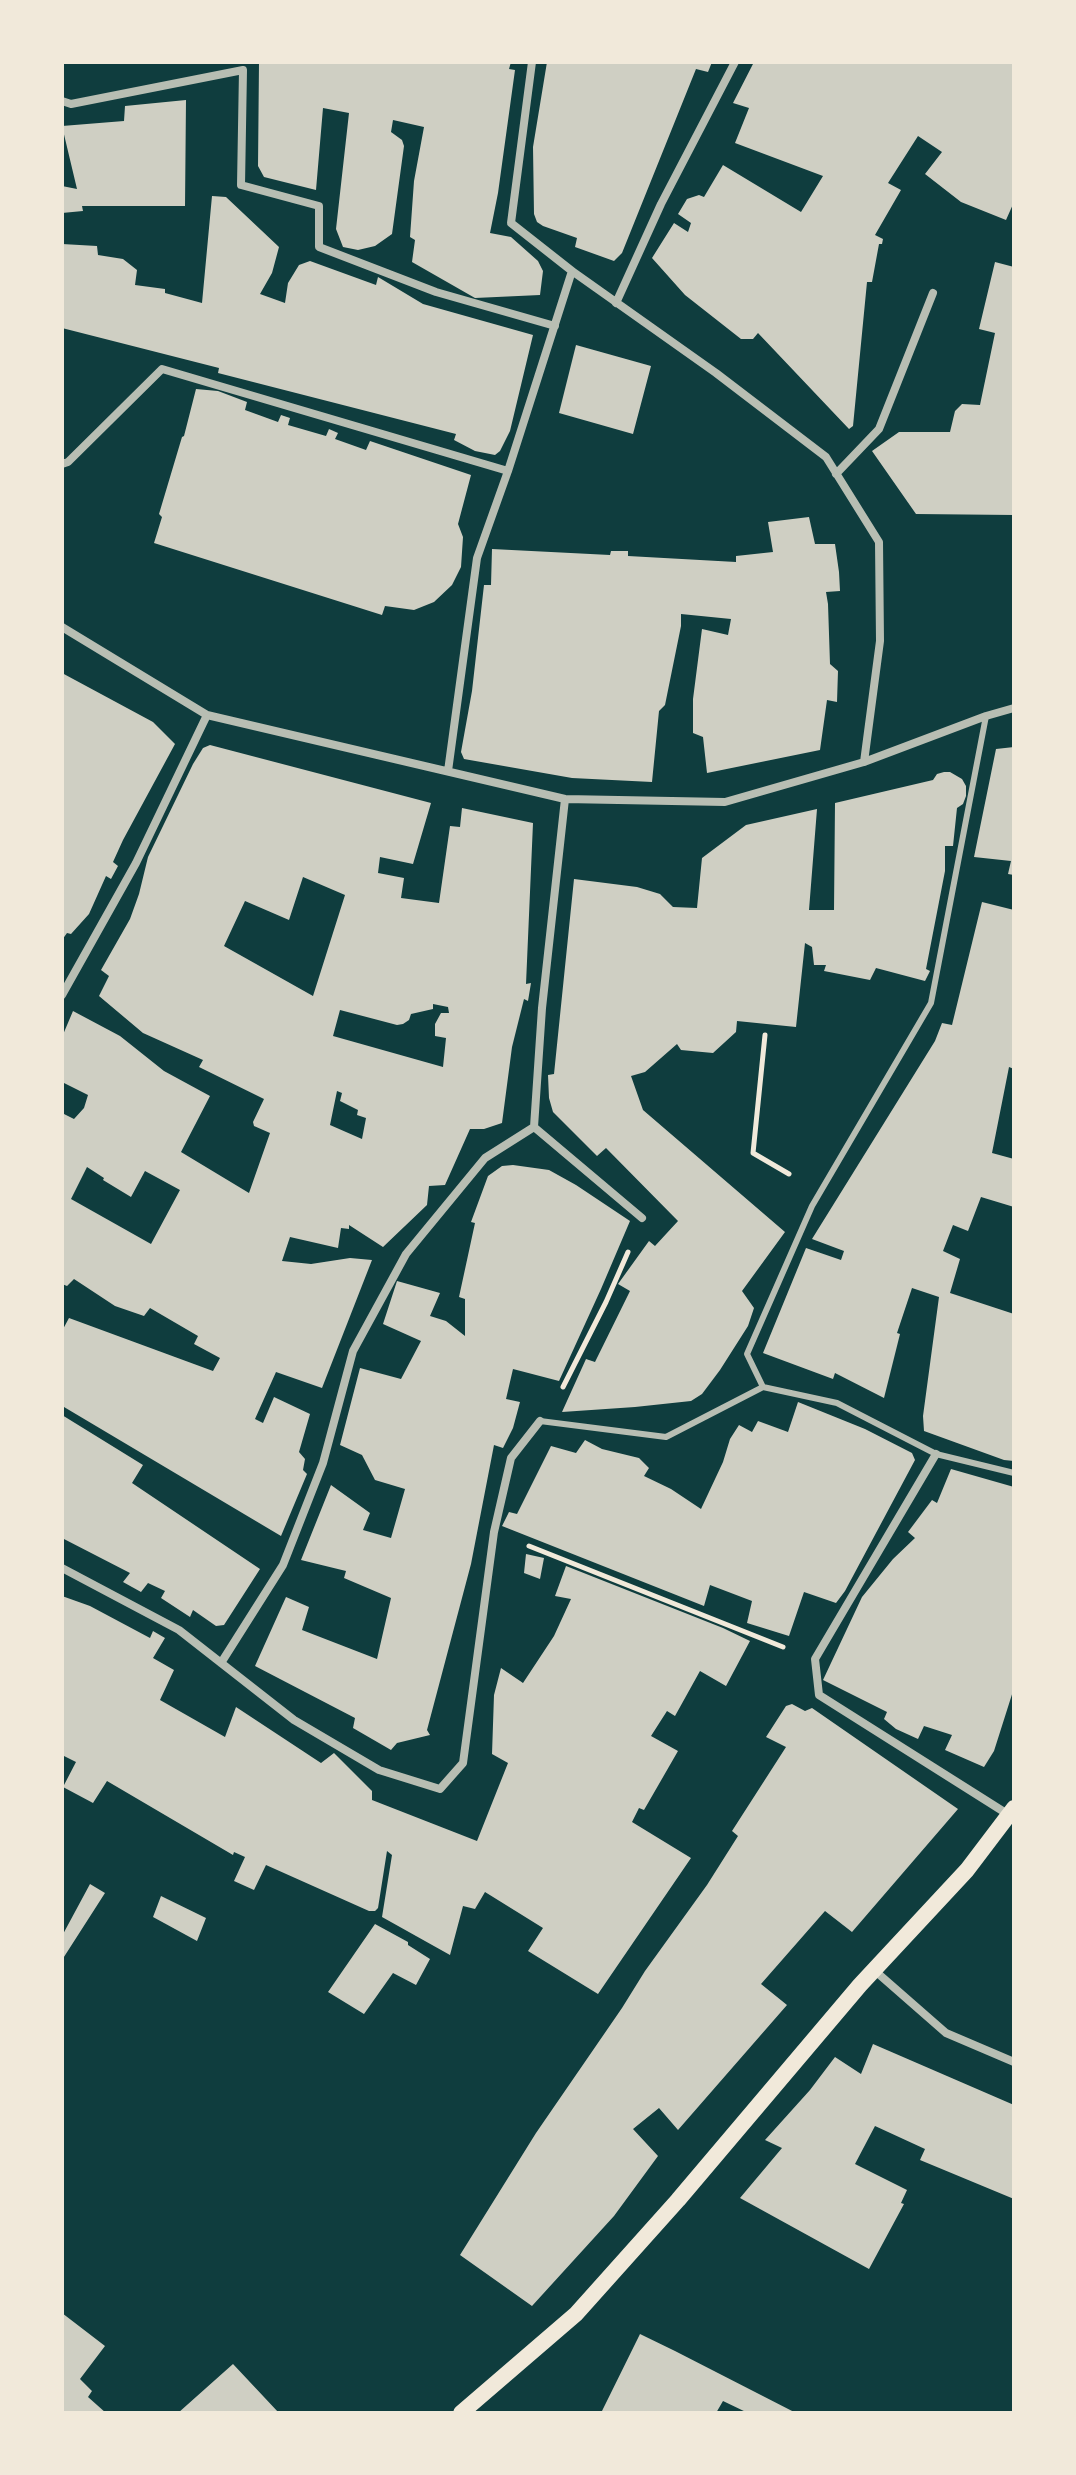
<!DOCTYPE html>
<html>
<head>
<meta charset="utf-8">
<style>
  body { margin:0 }
  #map { position:relative; width:1076px; height:2475px; overflow:hidden; background:#0f3d3e; font-family:"Source Sans 3",sans-serif }
  canvas { display:block }
  .frame { position:absolute; inset:0; border:64px solid #f1e9da; pointer-events:none }
</style>
</head>
<body>
<div id="map">
<canvas width="1076" height="2475"></canvas>
<div class="frame"></div>
</div>
<script>
const context = document.querySelector('canvas').getContext('2d');
context.lineJoin = 'round';
function fillPath(path, color) { context.fillStyle = color; context.fill(path, 'evenodd'); }
const toPath = rows => new Path2D(rows.map(r => 'M' + r).join(''));
function trace(path, color, width, dash) { context.strokeStyle = color; context.lineWidth = width; context.lineCap = dash ? 'butt' : 'round'; context.setLineDash(dash || []); context.stroke(path); }
fillPath(toPath([
  [259,62,511,62,509,69,515,70,498,193,490,233,511,237,538,261,543,271,540,295,475,298,412,262,415,240,410,237,414,181,424,127,393,120,391,132,402,140,404,146,392,234,375,246,358,250,343,247,336,229,349,113,323,108,316,190,264,177,258,166],
  [547,62,712,62,708,72,696,69,622,253,614,261,575,247,577,238,543,226,537,222,534,214,533,147],
  [754,62,1014,62,1014,202,1006,220,961,202,925,174,942,152,918,136,888,183,901,190,875,235,883,239,882,244,879,244,872,282,867,282,853,426,849,429,758,333,753,339,741,339,685,295,652,258,674,223,688,232,691,223,678,214,687,199,699,195,704,197,723,165,801,212,823,176,735,143,749,108,733,103],
  [186,100,185,206,82,206,83,211,62,213,62,186,77,189,62,126,124,121,125,106],
  [212,196,226,197,279,247,272,273,260,294,285,303,288,283,299,265,310,261,376,285,378,277,423,304,533,335,510,431,500,451,495,455,475,451,454,440,456,434,218,373,219,368,62,328,62,244,97,246,98,255,123,259,137,270,135,285,165,289,165,293,202,303],
  [995,262,1014,267,1014,515,916,514,872,451,899,432,950,432,955,411,962,404,980,405,995,333,979,329],
  [576,345,651,366,633,434,559,413],
  [196,389,218,391,247,402,245,410,278,422,281,415,290,418,288,425,326,436,329,429,338,433,335,439,366,450,370,441,471,475,458,524,463,537,461,567,452,585,434,602,414,610,385,606,382,615,154,543,162,517,159,514,182,437,184,436],
  [809,517,815,544,835,544,839,572,840,591,826,592,828,604,830,664,838,671,837,702,827,700,820,750,707,773,703,737,693,733,693,699,702,629,728,635,731,619,681,614,681,626,665,705,659,711,652,782,572,778,464,759,461,752,472,691,484,585,491,585,492,549,610,555,611,551,628,551,628,556,736,562,736,556,773,552,768,522],
  [62,673,153,722,175,744,123,840,113,862,118,866,111,879,106,876,89,914,71,934,67,933,62,940],
  [210,745,431,803,413,864,380,857,378,873,404,878,401,898,439,903,450,826,460,827,462,808,533,823,526,984,531,983,528,1001,524,999,512,1047,502,1123,484,1129,470,1129,445,1185,429,1186,427,1205,383,1247,349,1225,349,1229,341,1228,338,1248,290,1237,282,1261,311,1264,350,1258,372,1260,322,1388,276,1372,255,1419,263,1423,274,1397,310,1414,299,1452,305,1459,303,1470,307,1474,281,1536,64,1407,62,1410,62,1331,69,1318,213,1371,220,1358,194,1344,198,1336,150,1308,144,1316,115,1306,74,1279,67,1286,62,1284,62,1113,74,1119,84,1108,88,1095,62,1082,62,1037,73,1011,120,1036,164,1071,210,1096,181,1152,249,1193,270,1133,254,1126,253,1122,264,1099,199,1067,203,1060,143,1033,99,996,109,976,101,970,130,919,139,894,148,857,193,764,203,748],
  [303,877,345,895,313,996,224,946,245,901,289,920],
  [433,1004,448,1007,449,1013,441,1013,435,1024,435,1036,446,1038,443,1067,333,1036,340,1010,397,1025,403,1024,409,1020,411,1014,433,1009],
  [337,1091,342,1093,340,1101,358,1110,357,1115,366,1118,362,1139,330,1125],
  [87,1167,104,1178,103,1180,131,1197,145,1171,180,1190,151,1244,71,1199],
  [1014,747,1014,875,1008,874,1011,861,974,857,996,749],
  [944,772,950,772,962,779,966,786,966,796,963,804,957,808,953,846,945,846,945,871,926,969,930,971,925,981,876,968,870,980,824,971,826,965,814,965,812,947,805,943,796,1027,737,1021,736,1032,713,1053,681,1050,677,1044,645,1072,631,1076,643,1110,785,1232,742,1291,754,1308,748,1326,720,1370,702,1394,691,1401,635,1407,562,1412,586,1359,595,1362,630,1291,618,1284,649,1241,655,1246,678,1221,606,1148,597,1156,553,1112,549,1098,548,1075,554,1074,574,879,637,887,660,894,673,907,697,908,702,858,746,825,817,809,809,910,834,910,835,803,933,780,937,774],
  [982,902,1014,910,1014,1069,1009,1067,992,1153,1014,1159,1014,1207,981,1197,968,1231,953,1225,943,1251,960,1259,950,1293,1014,1314,1014,1461,1004,1460,924,1431,923,1416,939,1297,912,1288,897,1333,900,1334,884,1398,835,1373,833,1379,763,1353,806,1248,841,1260,844,1251,812,1239,935,1041,942,1023,952,1025],
  [513,1165,549,1170,576,1185,630,1221,601,1289,559,1381,513,1369,506,1399,520,1402,513,1428,503,1448,494,1445,471,1564,427,1730,430,1735,397,1743,391,1750,353,1728,355,1718,255,1666,286,1597,309,1607,302,1630,377,1659,391,1598,344,1578,346,1571,301,1560,331,1485,370,1513,363,1530,391,1538,405,1489,375,1480,362,1455,340,1445,360,1368,401,1379,421,1341,383,1324,397,1281,440,1293,430,1316,446,1321,465,1336,465,1299,459,1297,475,1223,471,1222,488,1176,502,1166],
  [798,1402,865,1429,912,1453,915,1460,845,1591,836,1603,804,1592,789,1636,747,1623,752,1601,710,1585,704,1606,502,1526,509,1512,517,1514,551,1446,576,1453,585,1440,602,1449,639,1458,649,1468,644,1476,671,1489,701,1509,723,1462,730,1439,739,1425,752,1432,758,1421,788,1432],
  [62,1415,143,1465,132,1483,260,1569,224,1625,216,1626,193,1610,190,1617,161,1598,165,1591,148,1583,141,1592,123,1582,130,1573,62,1538],
  [951,1469,1014,1487,1014,1688,994,1751,984,1767,945,1750,952,1735,924,1726,918,1739,896,1729,884,1719,887,1712,823,1680,862,1597,893,1559,915,1538,908,1532,932,1500,937,1503],
  [526,1554,544,1558,540,1579,524,1573],
  [566,1566,723,1628,750,1641,726,1686,700,1671,675,1716,667,1711,651,1736,678,1751,644,1810,639,1808,632,1822,691,1858,598,1994,528,1951,543,1928,485,1892,475,1909,463,1906,450,1955,382,1917,392,1855,387,1851,378,1908,375,1911,369,1911,266,1865,254,1890,234,1881,245,1857,234,1852,233,1855,107,1781,93,1803,63,1787,76,1762,62,1755,62,1596,90,1606,150,1638,153,1631,165,1638,153,1658,174,1670,160,1700,225,1737,236,1707,321,1763,334,1753,372,1791,372,1800,477,1841,508,1763,492,1754,494,1695,501,1668,523,1683,554,1636,571,1599,555,1596],
  [792,1704,805,1711,812,1708,958,1809,852,1932,825,1911,761,1984,787,2005,678,2130,659,2108,633,2129,658,2156,614,2216,532,2306,460,2255,536,2133,622,2008,645,1971,707,1885,738,1836,732,1831,786,1747,766,1737,786,1706],
  [90,1884,105,1893,62,1960,62,1936],
  [161,1896,206,1918,197,1941,153,1917],
  [375,1924,408,1942,408,1945,430,1959,416,1985,393,1973,364,2014,328,1992],
  [873,2044,1014,2105,1014,2199,920,2160,925,2149,875,2126,855,2164,907,2190,901,2203,904,2204,869,2269,740,2198,782,2148,765,2140,810,2090,835,2057,861,2074],
  [62,2313,105,2346,80,2379,92,2391,88,2397,106,2413,62,2413],
  [640,2334,675,2351,796,2413,748,2413,723,2401,716,2413,601,2413],
  [233,2364,279,2413,178,2413]
]), '#cfcfc3');
trace(toPath([
  [765,1035,753,1153,789,1174],
  [563,1387,606,1302,628,1252],
  [529,1546,783,1647]
]), '#f1e9da', 5);
trace(toPath([
  [763,1387,747,1354,812,1206,931,1003,986,716],
  [540,1421,666,1437,763,1387,837,1403,936,1454,1014,1473]
]), '#b8beb3', 6);
trace(toPath([
  [62,101,71,104,243,70,241,185,319,206,319,247,436,292,555,326],
  [572,271,716,373,826,457,879,542,880,641,864,762],
  [616,303,661,204,735,62],
  [62,464,68,462,162,369,508,471],
  [836,474,879,429,933,293],
  [62,627,207,715,565,799,725,802,864,762,986,716,1014,708],
  [448,771,477,558,508,471,572,271,511,223,532,62],
  [62,995,136,863,207,715],
  [534,1127,542,1008,565,799],
  [534,1127,642,1218],
  [936,1454,815,1659,819,1695,1009,1815],
  [62,1568,179,1630,294,1720,379,1770,440,1789,463,1763,494,1532,511,1458,540,1421],
  [221,1663,283,1565,323,1463,353,1351,406,1254,485,1158,534,1127],
  [874,1970,946,2033,1014,2062]
]), '#b8beb3', 8);
trace(toPath([
  [461,2413,576,2314,678,2200,860,1985,967,1870,1014,1808]
]), '#f1e9da', 16);
</script>
</body>
</html>
